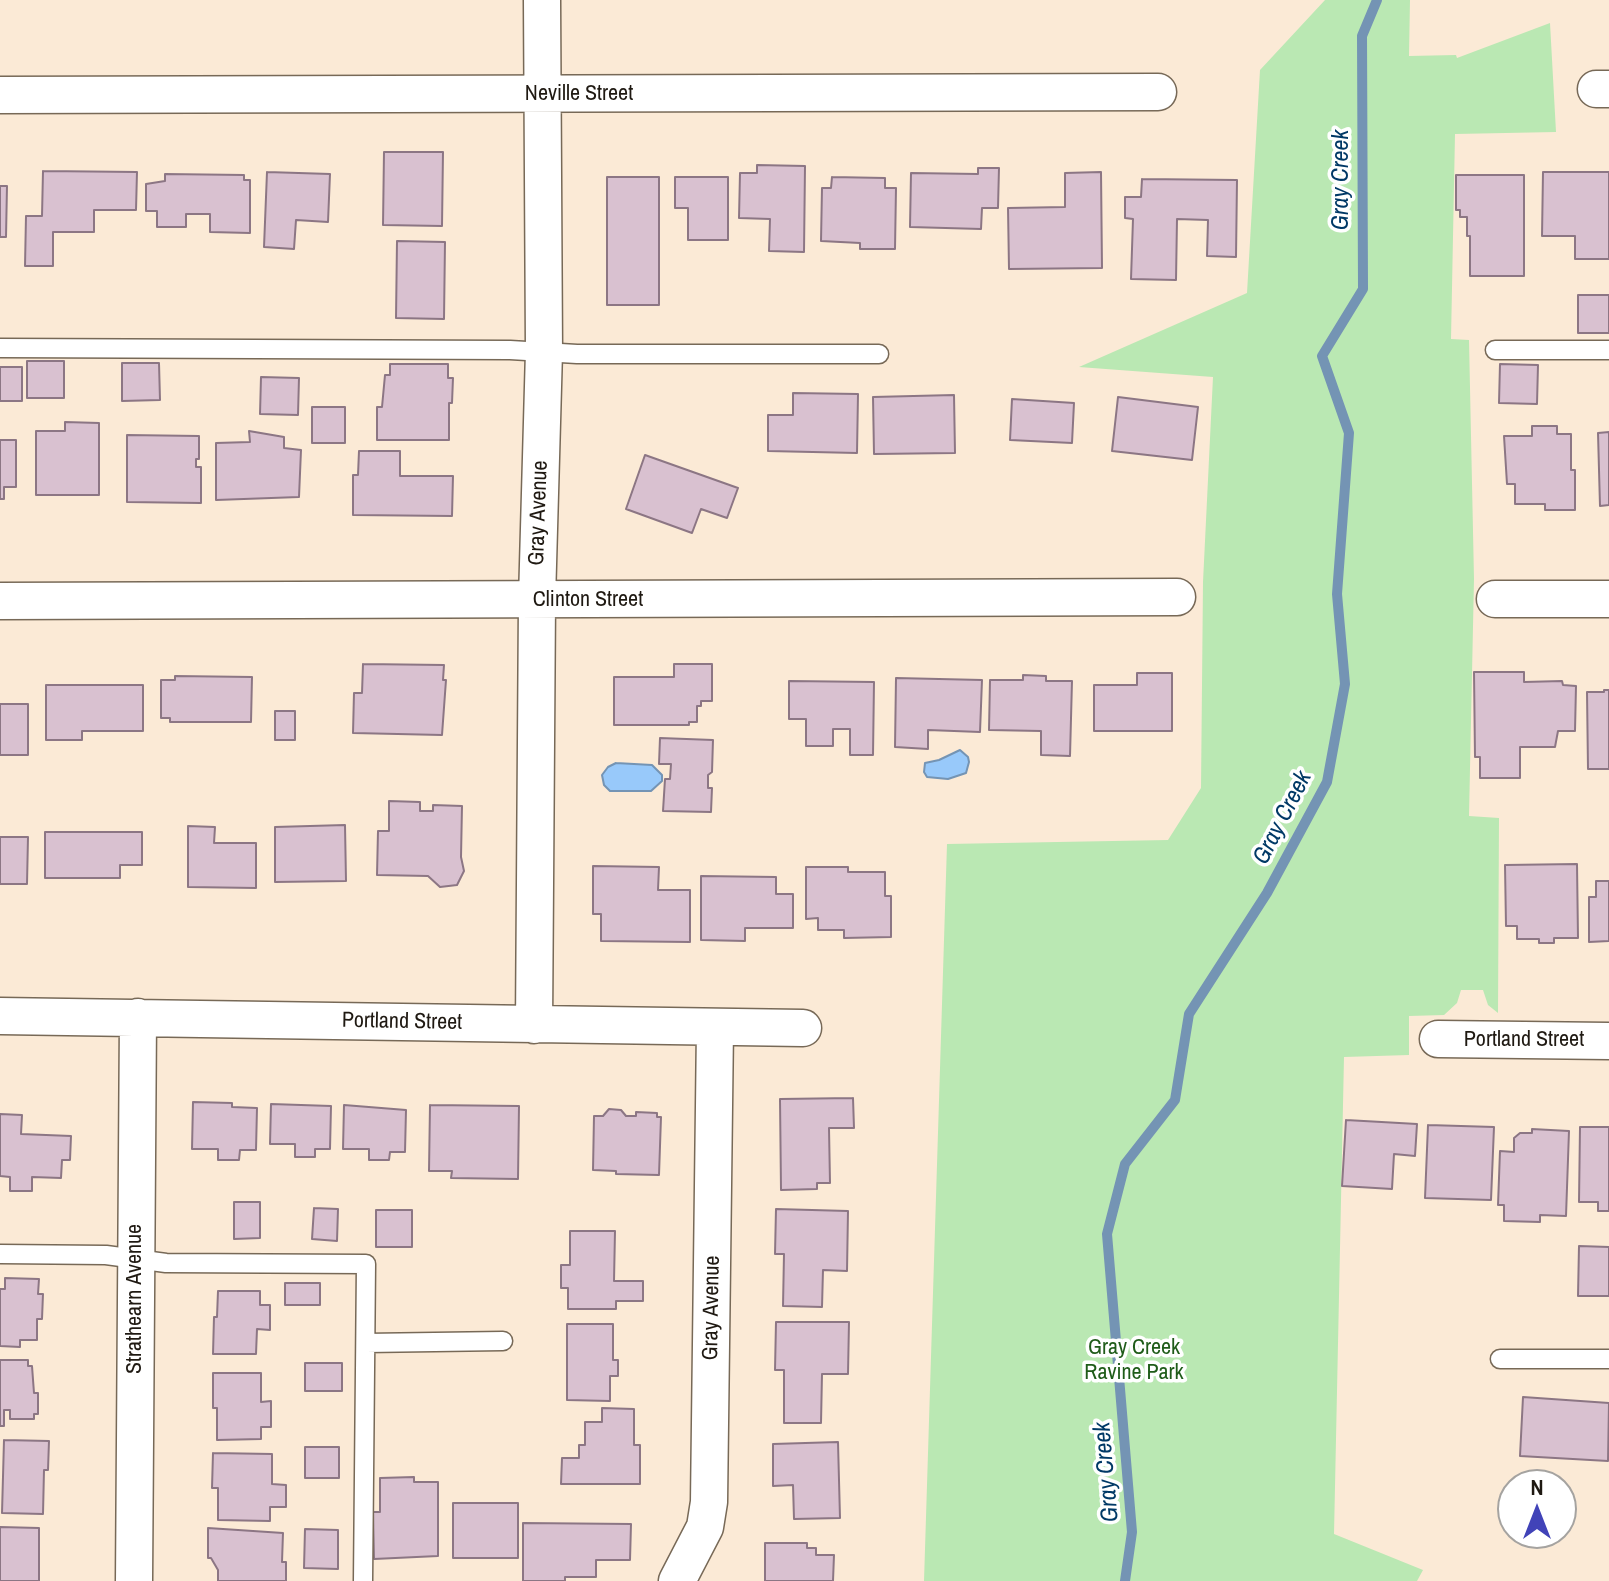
<!DOCTYPE html>
<html>
<head>
<meta charset="utf-8">
<style>
  body { margin:0 }
  #map { position:relative; width:1609px; height:1581px; overflow:hidden; background:#fbead6; font-family:"Archivo Narrow",sans-serif }
  canvas { display:block }
  .north { position:absolute; left:1497px; top:1469px; width:80px; height:80px; box-sizing:border-box; background:#fff; border:2px solid #a5a3a0; border-radius:50%; rotate:0deg; font-size:22px; font-weight:700; line-height:32px; text-align:center; color:#1f1912 }
  .north::after { content:''; display:block; margin:auto; width:28px; height:36px; background:#4143b8; clip-path:polygon(50% 0,100% 100%,50% 72%,0 100%) }
</style>
</head>
<body>
<div id="map">
<canvas width="1609" height="1581"></canvas>
<div class="north">N</div>
</div>
<script>
const context = document.querySelector('canvas').getContext('2d');
context.lineJoin = 'round';
function fillPath(path, color) { context.fillStyle = color; context.fill(path, 'evenodd'); }
const toPath = rows => new Path2D(rows.map(r => 'M' + r).join(''));
function trace(path, color, width, dash) { context.strokeStyle = color; context.lineWidth = width; context.lineCap = dash ? 'butt' : 'round'; context.setLineDash(dash || []); context.stroke(path); }
function drawText(font, color, halo, rows, align = 'center') {
  context.font = font + ' "Archivo Narrow",sans-serif'; context.lineWidth = 7; context.setLineDash([]); context.textBaseline = 'middle'; context.strokeStyle = halo; context.fillStyle = color; for (const [text, x, y, turn = 0] of rows) {
    context.save(); context.translate(x, y); context.rotate((+turn || 0) * Math.PI / 180); context.textAlign = isNaN(turn) ? turn : align; if (halo) context.strokeText(text, 0, 0); context.fillText(text, 0, 0); context.restore();
  }
}
fillPath(toPath([
  [1325,0,1410,0,1409,56,1456,55,1457,58,1550,23,1556,132,1455,134,1451,339,1469,340,1474,579,1469,816,1499,818,1498,1013,1488,1005,1483,990,1461,990,1457,1003,1444,1015,1409,1016,1409,1055,1344,1057,1334,1534,1423,1570,1417,1581,924,1581,947,844,1168,840,1201,788,1203,582,1213,377,1079,367,1247,293,1260,70]
]), '#bae8b3');
const water = toPath([
  [960,750,968,757,969,762,966,773,948,779,927,777,924,772,925,763,939,760,960,750],
  [616,763,652,765,662,775,662,781,651,791,610,791,604,785,602,775,608,767,616,763]
]);
fillPath(water, '#98c9fa');
trace(water, '#7494b4', 2);
trace(toPath([
  [1125,1581,1132,1532,1107,1234,1125,1164,1175,1100,1189,1014,1267,893,1327,782,1345,684,1337,594,1349,433,1322,356,1363,289,1362,36,1377,0]
]), '#7494b4', 10);
const building = toPath([
  [384,152,443,152,442,226,383,225,384,152],
  [757,165,805,166,804,252,769,251,770,219,739,218,740,173,757,173,757,165],
  [978,168,999,168,998,208,982,208,981,229,910,227,911,173,978,174,978,168],
  [43,171,137,172,136,210,94,210,94,232,53,232,53,266,25,266,26,216,42,216,43,171],
  [267,172,330,174,328,222,296,220,294,249,264,247,267,172],
  [1101,172,1102,268,1009,269,1008,208,1065,207,1065,173,1101,172],
  [1543,172,1609,172,1609,259,1575,259,1575,236,1542,236,1543,172],
  [165,174,244,175,244,180,250,180,250,233,210,232,210,214,186,214,186,227,157,227,157,211,146,211,146,184,165,181,165,174],
  [1456,175,1524,175,1524,276,1470,276,1470,236,1467,236,1467,217,1460,217,1460,210,1456,210,1456,175],
  [607,177,659,177,659,305,607,305,607,177],
  [675,177,728,177,728,240,688,240,688,208,675,208,675,177],
  [832,177,885,178,885,188,896,188,895,249,860,249,860,243,821,241,822,188,831,188,832,177],
  [1142,179,1237,180,1236,257,1207,256,1208,220,1177,219,1176,280,1131,279,1133,219,1125,218,1125,197,1141,197,1142,179],
  [0,186,7,186,6,237,0,237,0,186],
  [397,241,445,242,444,319,396,318,397,241],
  [1578,295,1609,295,1609,333,1578,333,1578,295],
  [27,361,64,361,64,398,27,398,27,361],
  [122,363,159,363,160,400,122,401,122,363],
  [390,364,448,364,448,378,453,378,452,403,449,403,449,440,377,440,377,407,382,407,385,375,390,375,390,364],
  [1500,364,1538,365,1537,404,1499,403,1500,364],
  [0,367,22,367,22,401,0,401,0,367],
  [261,377,299,378,298,415,260,414,261,377],
  [793,393,858,394,857,453,768,451,768,415,793,415,793,393],
  [954,395,955,453,874,454,873,397,954,395],
  [1118,397,1198,407,1192,460,1112,451,1118,397],
  [1012,399,1074,403,1072,443,1010,440,1012,399],
  [312,407,345,407,345,443,312,443,312,407],
  [65,422,99,423,99,495,36,495,36,431,65,431,65,422],
  [1532,426,1557,426,1557,434,1571,434,1571,470,1575,470,1575,510,1545,510,1545,504,1515,504,1515,484,1507,484,1504,436,1532,436,1532,426],
  [249,431,284,437,284,448,301,450,299,497,216,500,216,443,250,442,249,431],
  [1609,432,1609,505,1600,506,1598,433,1609,432],
  [127,435,199,436,199,459,196,459,196,467,201,467,201,503,127,502,127,435],
  [0,440,16,440,16,487,4,487,4,499,0,499,0,440],
  [359,451,400,451,400,476,453,476,452,516,353,515,353,475,358,475,359,451],
  [645,455,738,488,727,518,701,509,692,533,626,509,645,455],
  [363,664,444,665,443,680,446,680,442,735,353,733,354,693,362,693,363,664],
  [674,664,712,664,712,701,701,701,701,706,697,706,697,722,689,722,689,725,614,725,614,677,674,677,674,664],
  [1474,672,1524,672,1524,682,1562,681,1563,685,1576,686,1575,731,1558,731,1555,747,1520,747,1520,778,1480,778,1480,757,1475,757,1474,672],
  [1137,673,1172,673,1172,731,1094,731,1094,685,1137,685,1137,673],
  [1023,675,1046,676,1046,681,1072,681,1070,756,1041,755,1041,731,989,730,990,680,1023,680,1023,675],
  [175,676,252,677,251,722,170,722,170,718,161,718,161,680,175,680,175,676],
  [896,678,982,680,980,732,928,730,928,749,895,747,896,678],
  [789,681,874,682,873,755,850,755,850,729,833,729,833,746,806,746,806,719,789,719,789,681],
  [46,685,143,685,143,731,82,731,82,740,46,740,46,685],
  [1604,690,1609,690,1609,769,1588,769,1587,692,1604,692,1604,690],
  [0,704,28,704,28,755,0,755,0,704],
  [275,711,295,711,295,740,275,740,275,711],
  [660,738,713,740,712,772,708,775,708,788,712,788,711,812,663,811,665,779,670,779,671,764,659,764,660,738],
  [389,801,420,802,420,811,433,811,433,805,462,806,461,857,464,871,457,885,440,887,428,876,377,875,378,831,389,831,389,801],
  [345,825,346,881,275,882,275,827,345,825],
  [188,826,215,827,214,843,256,843,256,888,188,887,188,826],
  [45,832,142,832,142,865,120,865,120,878,45,878,45,832],
  [0,837,28,837,27,884,0,884,0,837],
  [1577,864,1578,938,1554,938,1554,943,1539,943,1539,939,1517,939,1517,926,1506,926,1505,865,1577,864],
  [593,866,659,867,658,890,690,890,690,942,601,941,601,914,593,914,593,866],
  [806,867,848,867,848,872,885,872,885,896,891,896,891,937,844,938,844,930,818,930,818,918,806,919,806,867],
  [701,876,776,877,776,894,793,894,793,928,745,928,745,941,701,940,701,876],
  [1596,881,1609,881,1609,941,1589,942,1589,897,1596,897,1596,881],
  [853,1098,854,1128,829,1128,830,1183,817,1183,817,1189,781,1190,780,1099,853,1098],
  [193,1102,232,1103,232,1107,257,1108,256,1150,240,1150,239,1160,218,1160,218,1149,192,1149,193,1102],
  [271,1104,331,1106,330,1149,315,1149,315,1157,295,1157,295,1144,270,1144,271,1104],
  [344,1105,406,1110,405,1152,390,1152,389,1160,369,1160,369,1149,343,1149,344,1105],
  [430,1105,519,1106,518,1179,451,1178,452,1171,429,1171,430,1105],
  [609,1109,621,1110,626,1116,636,1116,636,1112,657,1113,657,1117,661,1117,659,1175,616,1174,616,1171,593,1170,594,1116,603,1116,609,1109],
  [0,1114,22,1115,21,1134,71,1136,70,1160,62,1160,61,1178,32,1177,32,1191,10,1191,10,1177,0,1176,0,1114],
  [1346,1120,1417,1124,1415,1156,1394,1154,1392,1189,1342,1186,1346,1120],
  [1428,1125,1494,1127,1491,1200,1425,1198,1428,1125],
  [1580,1127,1609,1127,1609,1211,1598,1211,1598,1202,1579,1202,1580,1127],
  [1532,1129,1569,1131,1566,1216,1540,1215,1540,1222,1504,1221,1504,1205,1498,1205,1500,1151,1514,1152,1514,1138,1520,1133,1532,1133,1532,1129],
  [234,1202,260,1202,260,1238,234,1239,234,1202],
  [314,1208,338,1209,337,1241,312,1239,314,1208],
  [776,1209,848,1211,847,1271,823,1270,822,1307,783,1306,784,1254,775,1254,776,1209],
  [376,1210,412,1210,412,1247,376,1247,376,1210],
  [570,1231,615,1231,614,1281,643,1281,643,1301,616,1301,616,1309,568,1309,568,1288,561,1288,561,1265,570,1265,570,1231],
  [1579,1246,1609,1247,1609,1296,1578,1296,1579,1246],
  [5,1278,39,1279,38,1294,43,1294,42,1319,37,1319,37,1340,20,1340,20,1347,0,1346,0,1289,5,1289,5,1278],
  [285,1283,320,1283,320,1305,285,1305,285,1283],
  [218,1291,260,1291,260,1305,270,1305,270,1330,257,1329,256,1354,213,1354,214,1317,217,1317,218,1291],
  [776,1322,849,1322,848,1374,822,1374,821,1423,784,1423,784,1370,775,1370,776,1322],
  [567,1324,613,1324,613,1360,618,1360,618,1376,610,1376,610,1401,567,1400,567,1324],
  [0,1360,28,1360,28,1366,32,1366,34,1393,38,1393,38,1414,34,1414,34,1419,10,1419,10,1410,4,1410,4,1426,0,1426,0,1360],
  [305,1363,342,1363,342,1391,305,1391,305,1363],
  [213,1373,261,1373,261,1402,271,1401,271,1427,261,1427,261,1439,217,1440,217,1408,213,1408,213,1373],
  [1523,1397,1609,1403,1608,1461,1520,1456,1523,1397],
  [602,1408,634,1409,634,1445,640,1445,640,1484,561,1484,562,1458,579,1458,579,1445,585,1445,585,1422,602,1422,602,1408],
  [4,1440,49,1441,48,1470,44,1470,43,1514,2,1513,4,1440],
  [838,1442,840,1518,794,1519,793,1485,773,1486,773,1444,838,1442],
  [305,1447,339,1447,339,1478,305,1478,305,1447],
  [213,1453,272,1454,272,1484,286,1485,286,1507,270,1507,270,1521,218,1520,218,1488,212,1488,213,1453],
  [414,1477,414,1482,438,1482,438,1556,374,1559,373,1512,380,1512,380,1478,414,1477],
  [453,1503,518,1503,518,1558,453,1558,453,1503],
  [523,1523,631,1524,630,1560,596,1560,596,1577,565,1577,565,1581,523,1581,523,1523],
  [0,1527,39,1528,39,1581,0,1581,0,1527],
  [208,1528,283,1533,282,1562,286,1562,286,1581,218,1581,218,1570,211,1558,208,1558,208,1528],
  [305,1529,338,1530,338,1569,304,1568,305,1529],
  [765,1543,807,1543,807,1548,816,1548,816,1555,834,1555,833,1581,765,1581,765,1543]
]);
fillPath(building, '#d9c1d0');
trace(building, '#8c7684', 2);
const lane = toPath([
  [0,348,510,350,577,354,879,354],
  [1495,350,1609,350],
  [0,1254,106,1255,166,1263,366,1264,363,1581],
  [366,1343,503,1341],
  [1500,1359,1609,1359]
]);
const street = toPath([
  [1596,89,1609,89],
  [0,95,1158,92],
  [1495,599,1609,599],
  [0,601,1177,597],
  [0,1016,803,1028],
  [534,1025,537,600,544,351,542,0],
  [1438,1039,1609,1041],
  [134,1581,138,1017],
  [677,1581,705,1527,709,1502,715,1027]
]);
trace(lane, '#776957', 21);
trace(street, '#776957', 39);
trace(lane, '#fff', 18);
trace(street, '#fff', 36);
drawText('22px', '#1f1912', '#fff', [
  ["Neville Street",579,94],
  ["Gray Avenue",539,513,-88],
  ["Clinton Street",588,600],
  ["Portland Street",402,1022,1],
  ["Portland Street",1524,1040],
  ["Strathearn Avenue",135,1299,-90],
  ["Gray Avenue",712,1308,-89]
]);
drawText('22px', '#1f5c19', '#fff', [
  ["Gray Creek",1134,1348],
  ["Ravine Park",1134,1373]
]);
drawText('italic 24px', '#003966', '#fff', [
  ["Gray Creek",1342,180,-90],
  ["Gray Creek",1283,818,-63],
  ["Gray Creek",1107,1472,-95]
]);
</script>
</body>
</html>
